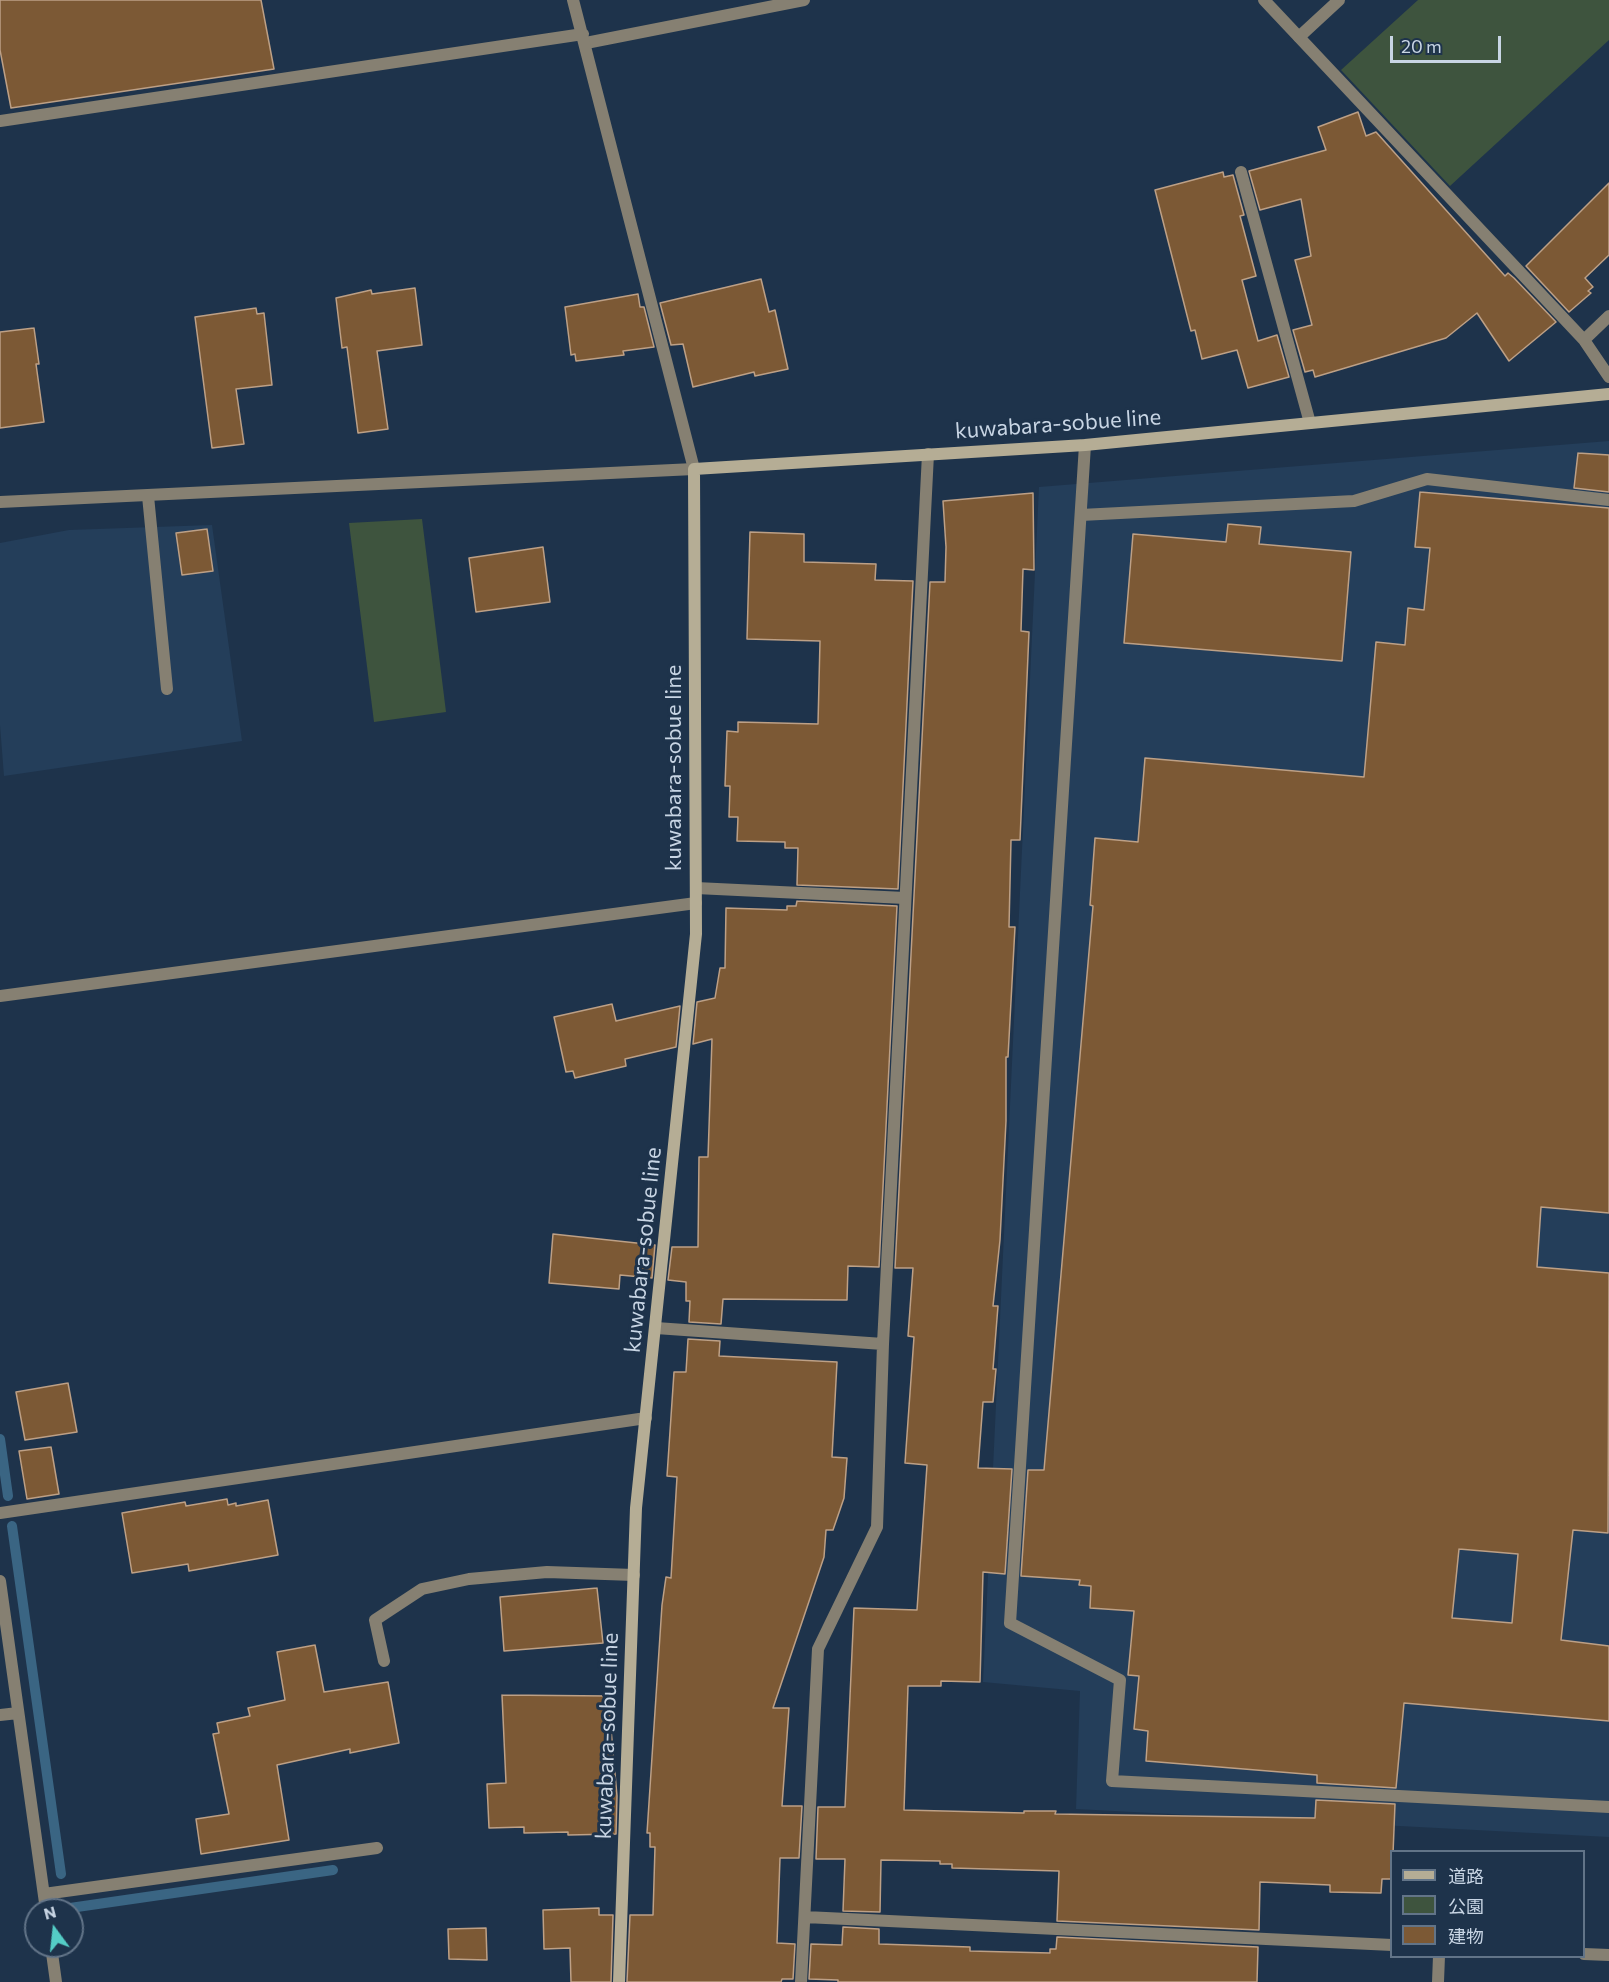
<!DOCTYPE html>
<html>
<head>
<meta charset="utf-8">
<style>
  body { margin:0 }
  #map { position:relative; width:1609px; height:1982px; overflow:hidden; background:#1e334b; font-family:Commissioner,"Noto Sans JP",sans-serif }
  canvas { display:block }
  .legend { position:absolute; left:1390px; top:1850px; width:195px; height:108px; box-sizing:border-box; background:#1e334b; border:2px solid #627488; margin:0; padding:8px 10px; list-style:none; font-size:18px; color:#c8d5e4 }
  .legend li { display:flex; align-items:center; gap:12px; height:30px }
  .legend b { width:30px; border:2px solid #627488 }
  .north { position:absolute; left:24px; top:1898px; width:60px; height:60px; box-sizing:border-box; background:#1e334b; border:2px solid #627488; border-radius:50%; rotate:345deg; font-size:16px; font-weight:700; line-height:24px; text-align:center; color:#c8d5e4 }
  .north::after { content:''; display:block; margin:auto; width:21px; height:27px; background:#54cdc6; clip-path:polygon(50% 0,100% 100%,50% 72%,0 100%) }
  .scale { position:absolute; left:1390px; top:36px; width:111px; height:27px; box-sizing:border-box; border:3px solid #c8d5e4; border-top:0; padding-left:8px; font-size:18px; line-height:21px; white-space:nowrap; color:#c8d5e4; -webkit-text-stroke:4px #1e334b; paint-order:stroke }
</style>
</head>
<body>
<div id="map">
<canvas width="1609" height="1982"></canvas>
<ul class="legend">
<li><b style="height:8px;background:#b5ad95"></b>道路</li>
<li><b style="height:16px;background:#3e543e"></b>公園</li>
<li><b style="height:16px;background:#7c5935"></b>建物</li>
</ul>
<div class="north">N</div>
<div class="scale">20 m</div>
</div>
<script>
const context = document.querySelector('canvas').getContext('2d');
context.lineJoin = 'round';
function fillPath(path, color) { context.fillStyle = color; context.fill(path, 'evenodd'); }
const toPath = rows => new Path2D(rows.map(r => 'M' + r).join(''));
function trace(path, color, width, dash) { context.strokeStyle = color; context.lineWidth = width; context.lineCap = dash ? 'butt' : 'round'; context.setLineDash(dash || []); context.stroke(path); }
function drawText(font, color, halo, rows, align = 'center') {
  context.font = font + ' Commissioner,sans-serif'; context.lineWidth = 6; context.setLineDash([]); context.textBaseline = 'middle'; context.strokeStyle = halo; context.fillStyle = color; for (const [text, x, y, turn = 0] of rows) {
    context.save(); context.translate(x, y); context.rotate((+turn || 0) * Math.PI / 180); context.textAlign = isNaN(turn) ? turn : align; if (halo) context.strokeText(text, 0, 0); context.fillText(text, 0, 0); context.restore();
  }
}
fillPath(toPath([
  [1609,441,1609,1837,1076,1809,1080,1691,983,1682,1039,487],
  [212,525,242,741,4,776,0,725,0,543,69,530]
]), '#243e5a');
fillPath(toPath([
  [1418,0,1609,0,1609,40,1450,186,1341,70],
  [422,519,446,712,374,722,349,523]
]), '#3e543e');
trace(toPath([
  [0,1439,8,1496],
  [12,1526,61,1874],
  [70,1908,333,1870]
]), '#3a6583', 10);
const building = toPath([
  [0,0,261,0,274,69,11,108,0,50,0,0],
  [1358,112,1366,136,1376,132,1505,276,1508,273,1514,278,1556,322,1509,361,1477,313,1446,338,1315,377,1313,370,1305,372,1293,330,1312,325,1295,260,1311,256,1301,199,1260,210,1249,171,1326,150,1318,127,1358,112],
  [1223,172,1224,177,1233,175,1244,215,1240,216,1256,276,1242,280,1258,341,1277,335,1289,377,1248,388,1237,350,1202,359,1195,330,1191,331,1155,190,1223,172],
  [1609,183,1609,255,1585,278,1593,287,1588,291,1591,293,1569,312,1526,266,1609,183],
  [761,279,769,312,775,310,788,369,755,376,754,372,693,387,683,344,671,345,660,303,761,279],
  [415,288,422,345,377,351,388,429,358,433,347,347,342,348,336,298,371,290,372,294,415,288],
  [638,294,640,307,644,307,654,347,623,351,624,355,576,361,575,354,571,355,565,307,638,294],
  [256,308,257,314,264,313,272,385,236,389,244,444,212,448,195,317,256,308],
  [34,328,39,364,36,364,44,422,0,428,0,332,34,328],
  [1578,453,1609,455,1609,492,1574,488,1578,453],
  [1420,492,1609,508,1609,1213,1541,1207,1537,1267,1609,1273,1608,1533,1573,1530,1561,1640,1609,1646,1609,1721,1404,1703,1396,1788,1317,1783,1317,1775,1146,1761,1148,1731,1134,1729,1139,1676,1128,1675,1134,1611,1090,1608,1091,1586,1079,1585,1080,1580,1021,1576,1028,1470,1044,1470,1093,906,1090,905,1095,838,1138,842,1145,758,1364,777,1376,642,1405,645,1408,608,1424,610,1430,548,1415,547,1420,492],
  [1459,1549,1518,1554,1512,1623,1452,1618,1459,1549],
  [1033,493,1034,570,1023,569,1021,631,1029,632,1020,840,1011,840,1009,927,1015,927,1008,1057,1006,1057,1006,1121,1000,1240,993,1306,998,1306,993,1369,996,1369,993,1402,983,1402,978,1468,1012,1469,1005,1574,983,1572,980,1682,941,1681,941,1686,908,1686,904,1810,1024,1813,1024,1811,1056,1811,1055,1814,1315,1818,1316,1800,1395,1804,1392,1879,1382,1879,1381,1893,1330,1892,1330,1885,1260,1882,1259,1930,1057,1921,1059,1871,952,1868,952,1864,940,1864,940,1861,881,1860,880,1912,843,1911,845,1859,816,1859,818,1807,845,1807,854,1608,917,1610,927,1465,905,1463,914,1337,908,1336,913,1268,895,1268,930,582,945,582,946,547,943,501,1033,493],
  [1228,524,1261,527,1259,544,1351,552,1342,661,1124,643,1133,534,1226,542,1228,524],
  [207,529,213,571,182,575,176,533,207,529],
  [750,532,804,534,804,562,876,564,875,580,913,581,898,889,797,885,798,848,785,848,785,842,737,841,738,817,729,817,730,786,725,786,727,731,738,732,738,722,818,724,820,641,747,639,750,532],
  [543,547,550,602,476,612,469,558,543,547],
  [797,901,897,906,879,1267,848,1266,847,1300,723,1299,721,1324,689,1322,690,1301,686,1301,686,1282,668,1280,672,1247,698,1247,699,1157,708,1157,712,1039,693,1044,697,1002,715,998,720,968,725,968,726,908,787,910,787,906,796,906,797,901],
  [612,1004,616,1021,680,1006,676,1047,625,1059,626,1066,575,1078,573,1071,566,1072,554,1017,612,1004],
  [553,1234,655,1245,652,1278,620,1275,619,1289,549,1283,553,1234],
  [688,1339,720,1341,719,1356,837,1362,832,1457,847,1458,844,1498,833,1530,826,1530,824,1557,773,1708,789,1708,782,1806,802,1806,799,1858,780,1858,777,1943,795,1944,793,1979,782,1979,781,1982,627,1982,630,1915,653,1915,655,1847,650,1847,650,1833,647,1833,662,1605,666,1577,671,1578,677,1477,667,1476,674,1372,686,1372,688,1339],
  [68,1383,77,1432,25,1440,16,1392,68,1383],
  [51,1447,59,1494,27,1499,19,1451,51,1447],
  [227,1499,228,1505,236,1503,236,1506,268,1500,278,1555,189,1571,188,1564,132,1573,122,1513,185,1502,186,1506,227,1499],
  [597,1588,603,1643,504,1651,500,1597,597,1588],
  [315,1645,324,1692,388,1682,399,1743,350,1753,350,1749,277,1765,289,1840,201,1854,196,1819,229,1814,213,1734,219,1733,217,1723,250,1716,248,1708,285,1700,277,1652,315,1645],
  [502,1695,608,1696,617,1796,616,1834,568,1835,568,1832,524,1833,524,1827,489,1828,487,1784,506,1783,502,1695],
  [599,1908,599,1915,613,1915,611,1982,571,1982,570,1948,544,1949,543,1910,599,1908],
  [843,1927,879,1929,879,1944,970,1947,970,1951,1050,1953,1050,1949,1056,1949,1057,1937,1258,1947,1257,1982,838,1982,838,1980,809,1979,811,1944,842,1945,843,1927],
  [486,1928,487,1960,449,1959,448,1929,486,1928]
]);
fillPath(building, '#7c5935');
trace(building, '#bda086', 1.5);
trace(toPath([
  [1299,37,1339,0],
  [586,43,804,0],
  [1241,172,1310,423],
  [1085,445,1010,1623,1120,1680,1112,1781,1609,1807],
  [148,496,167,689],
  [1081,515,1354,501,1427,479,1609,500]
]), '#868072', 12);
trace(toPath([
  [573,0,694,469],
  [1264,0,1584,340,1609,377],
  [0,121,583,34],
  [1584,340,1609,316],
  [696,888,905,898],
  [0,996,696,903],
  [656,1328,883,1344],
  [0,1513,646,1418],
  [0,1581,46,1910],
  [384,1661,375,1620,422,1589,469,1579,547,1572,634,1575],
  [0,1715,18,1713],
  [44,1894,377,1848],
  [805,1917,1392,1945],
  [51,1946,56,1982],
  [1584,1954,1609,1955],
  [801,1982,818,1649,877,1527,883,1344,928,454],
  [1438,1982,1439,1956]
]), '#868072', 12);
trace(toPath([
  [0,502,694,469]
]), '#868072', 12);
trace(toPath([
  [619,1982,636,1508,696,934,694,469,1085,445,1609,394]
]), '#b5ad95', 12);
drawText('22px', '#c8d5e4', '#1e334b', [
  ["kuwabara-sobue line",1058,424,-4],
  ["kuwabara-sobue line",674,768,-90],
  ["kuwabara-sobue line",643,1250,-84],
  ["kuwabara-sobue line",607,1736,-88]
]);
</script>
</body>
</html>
